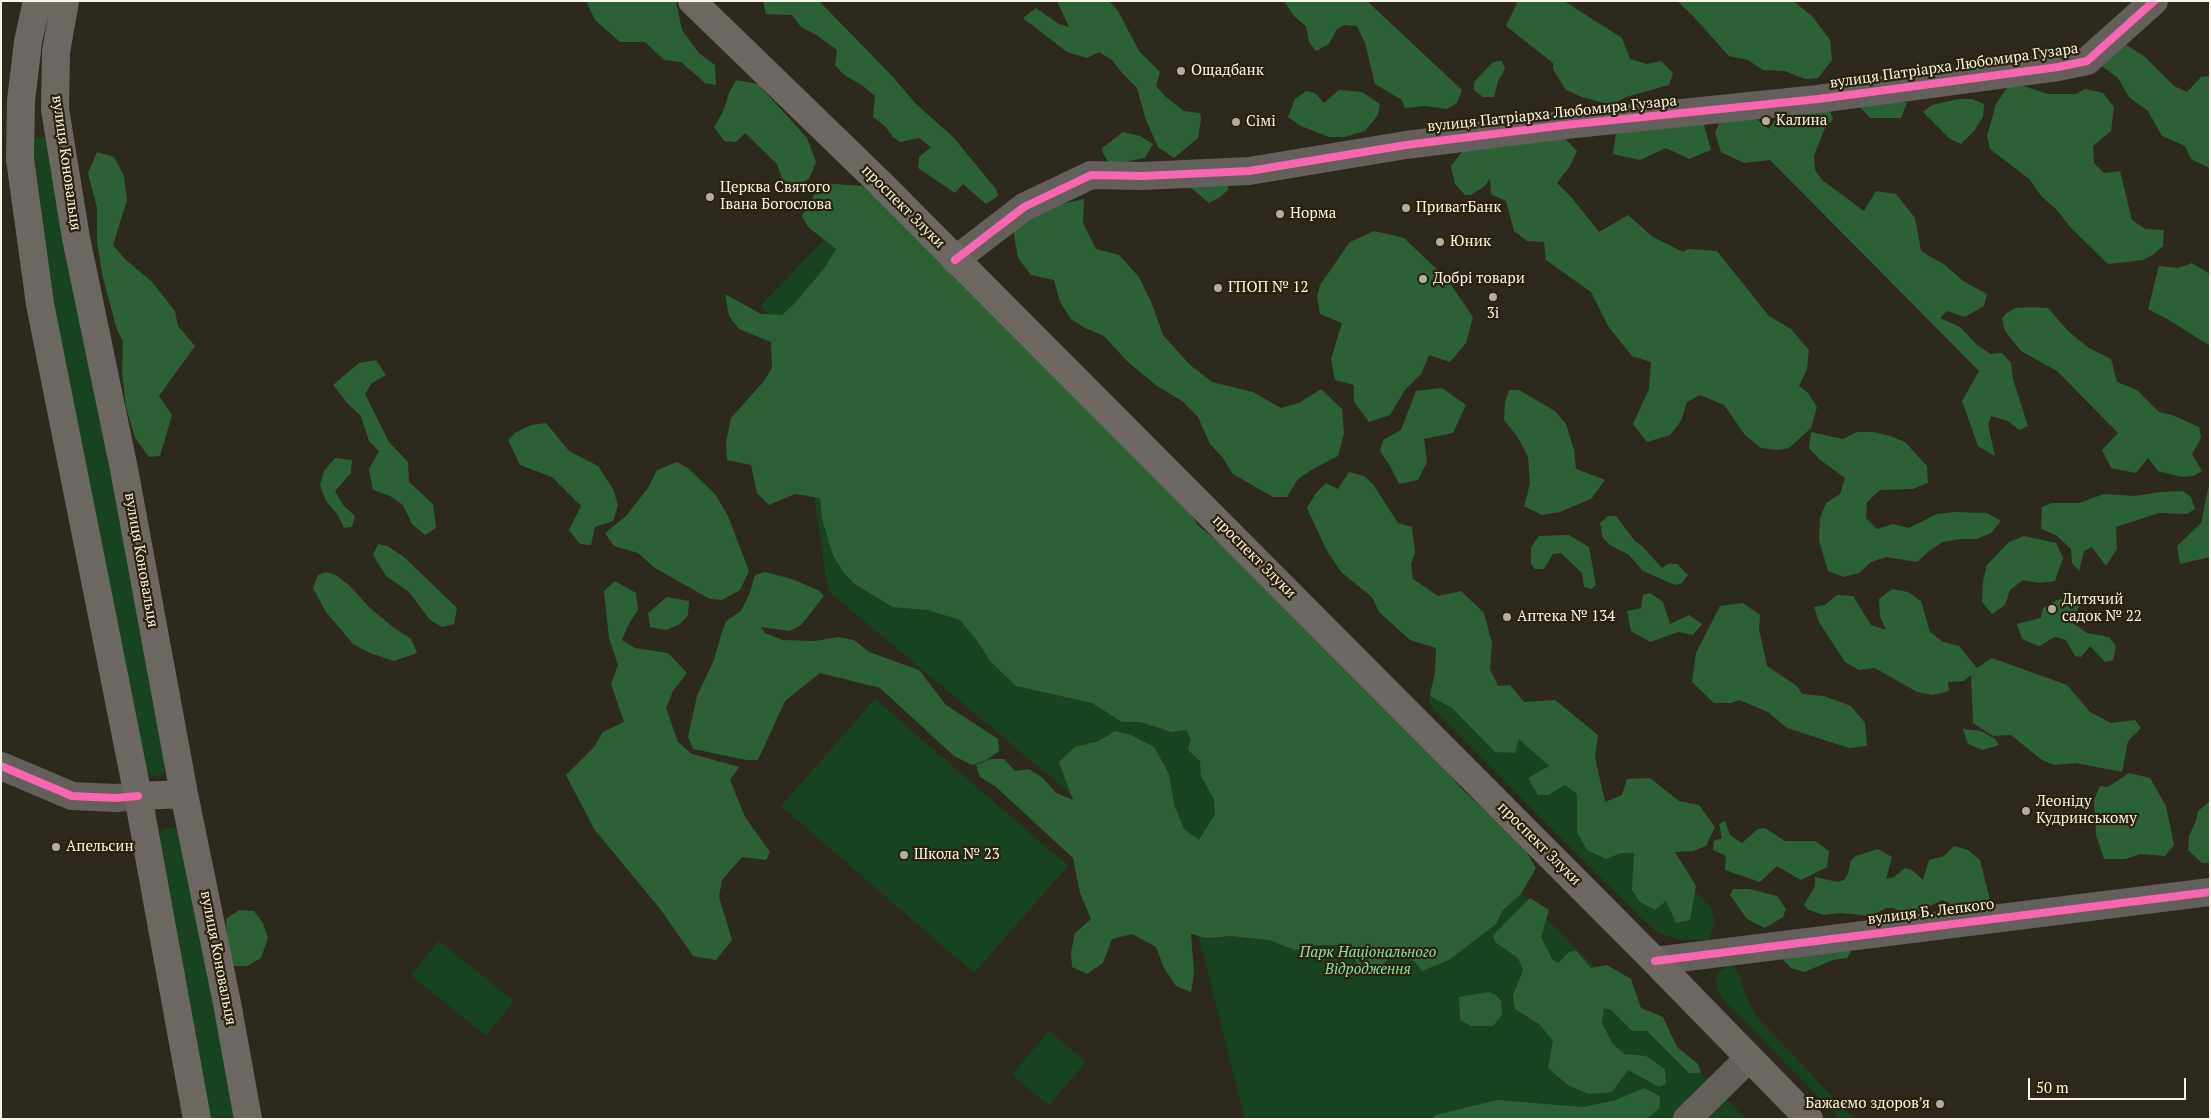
<!DOCTYPE html>
<html>
<head>
<meta charset="utf-8">
<style>
  body { margin:0 }
  #map { position:relative; width:2211px; height:1120px; overflow:hidden; background:#2e291e; font-family:"PT Serif",serif }
  canvas { display:block }
  .frame { position:absolute; inset:0; border:2px solid #f9f4e7; pointer-events:none }
  .scale { position:absolute; left:2028px; top:1078px; width:158px; height:22px; box-sizing:border-box; border:2px solid #f9f4e7; border-top:0; padding-left:6px; font-size:15px; line-height:18px; white-space:nowrap; color:#f9f4e7; -webkit-text-stroke:4px #2a220d; paint-order:stroke }
</style>
</head>
<body>
<div id="map">
<canvas width="2211" height="1120"></canvas>
<div class="frame"></div>
<div class="scale">50 m</div>
</div>
<script>
const context = document.querySelector('canvas').getContext('2d');
context.lineJoin = 'round';
function fillPath(path, color) { context.fillStyle = color; context.fill(path, 'evenodd'); }
const toPath = rows => new Path2D(rows.map(r => 'M' + r).join(''));
function trace(path, color, width, dash) { context.strokeStyle = color; context.lineWidth = width; context.lineCap = dash ? 'butt' : 'round'; context.setLineDash(dash || []); context.stroke(path); }
function drawText(font, color, halo, rows, align = 'center') {
  context.font = font + ' "PT Serif",serif'; context.lineWidth = 4.5; context.setLineDash([]); context.textBaseline = 'middle'; context.strokeStyle = halo; context.fillStyle = color; for (const [text, x, y, turn = 0] of rows) {
    context.save(); context.translate(x, y); context.rotate((+turn || 0) * Math.PI / 180); context.textAlign = isNaN(turn) ? turn : align; if (halo) context.strokeText(text, 0, 0); context.fillText(text, 0, 0); context.restore();
  }
}
fillPath(toPath([
  [50,137,167,769,160,776,152,776,148,773,144,767,57,338,33,167,32,138],
  [847,216,1746,1119,1245,1119,1187,891,828,591,794,356,761,305],
  [1441,675,1483,675,1711,908,1715,922,1709,940,1678,939,1659,933,1641,918,1435,711,1429,703,1430,687],
  [875,699,1068,866,974,973,781,806],
  [166,827,177,828,185,833,238,1119,207,1119,160,840,161,832],
  [439,941,514,1001,486,1036,411,975],
  [1732,964,1742,979,1741,984,1756,1016,1854,1119,1840,1119,1724,1000,1718,991,1715,981,1719,972],
  [1049,1031,1086,1062,1049,1105,1012,1075]
]), '#184320');
fillPath(toPath([
  [586,1,676,1,682,30,699,53,715,65,716,85,705,83,681,62,664,60,645,42,620,42,595,20],
  [763,1,819,1,893,77,916,104,953,137,996,189,998,196,986,204,963,184,955,193,918,168,919,157,931,147,919,138,900,142,893,137,885,126,873,117,875,96,863,86,843,74,835,65,837,50,818,36,801,27,792,15,766,14],
  [1057,1,1109,1,1118,11,1139,51,1160,72,1156,86,1166,97,1184,111,1200,113,1201,120,1198,138,1174,158,1158,147,1146,120,1137,88,1123,74,1112,60,1099,52,1087,58,1067,52,1023,18,1036,8,1059,24,1069,27],
  [1284,1,1367,1,1462,90,1457,103,1447,109,1425,106,1405,108,1402,100,1375,84,1365,43,1357,26,1344,25,1337,29,1329,44,1316,51,1309,42,1306,26,1294,16],
  [1518,1,1564,1,1622,38,1630,59,1647,64,1661,61,1673,73,1669,85,1626,97,1612,105,1582,97,1566,90,1553,69,1553,63,1506,26],
  [1677,1,1793,1,1812,16,1830,40,1832,60,1818,78,1805,79,1785,71,1763,70,1748,60,1729,56,1692,15],
  [2110,35,2144,56,2174,86,2187,92,2201,77,2210,76,2210,168,2191,159,2185,146,2162,136,2148,111,2129,97,2118,78,2096,62],
  [1497,61,1502,61,1505,69,1498,81,1494,97,1483,97,1474,90,1474,82,1492,63],
  [736,80,758,84,807,138,816,162,809,179,795,186,783,181,777,164,745,133,736,142,724,141,714,127,723,112,729,93],
  [2011,82,2048,94,2076,94,2085,89,2103,93,2114,107,2111,131,2093,146,2094,163,2104,173,2120,171,2132,220,2145,229,2164,230,2163,246,2154,254,2143,260,2108,264,2071,228,2057,210,2042,197,2029,179,1990,149,1987,136,1996,104],
  [1339,90,1362,92,1380,104,1378,115,1365,131,1344,137,1329,137,1301,126,1288,117,1295,99,1306,91,1315,93,1324,103],
  [1891,95,1907,103,1901,118,1870,118,1861,108,1864,99],
  [1825,97,1833,119,1825,128,1814,156,1815,170,1822,180,1864,211,1876,191,1896,194,1915,218,1921,251,1945,265,1963,281,1987,294,1984,306,1965,317,1947,311,1940,318,1960,327,1977,345,1991,354,2002,353,2011,363,2013,379,2028,426,2019,430,2008,421,1991,416,1988,425,1995,456,1978,446,1962,401,1979,371,1770,160,1744,163,1721,152,1715,133,1719,123,1755,118,1769,129,1777,117],
  [1958,99,1972,99,1984,104,1983,117,1974,131,1961,144,1950,139,1923,112,1932,105],
  [1702,118,1711,150,1689,159,1666,148,1640,160,1613,154,1617,127],
  [1123,132,1140,136,1153,144,1145,158,1110,165,1103,153,1102,148],
  [1559,132,1577,151,1570,166,1557,183,1572,198,1599,232,1628,215,1653,237,1683,252,1688,249,1717,251,1769,316,1791,329,1809,350,1807,369,1799,386,1808,393,1817,407,1811,428,1789,448,1778,450,1761,448,1745,435,1724,405,1700,395,1687,402,1681,421,1670,435,1647,442,1633,424,1649,389,1651,362,1632,356,1608,326,1591,292,1546,260,1544,242,1527,241,1514,231,1506,201,1491,194,1490,178,1485,186,1471,195,1465,195,1455,184,1451,166,1468,144],
  [97,152,114,157,124,176,127,200,113,245,125,259,152,282,175,311,178,326,195,346,159,396,172,415,160,456,149,457,135,438,126,407,122,372,123,341,117,330,103,278,97,243,97,208,88,173],
  [1229,176,1228,190,1220,197,1209,203,1188,185],
  [821,183,862,186,892,209,1172,483,1197,524,1268,585,1426,747,1461,788,1523,846,1536,868,1521,894,1502,911,1496,924,1449,960,1422,971,1414,961,1393,952,1379,970,1358,964,1342,945,1317,945,1295,950,1269,940,1230,936,1206,938,1191,934,1194,974,1191,992,1176,986,1164,968,1156,947,1132,934,1112,939,1103,963,1087,974,1072,967,1071,952,1075,933,1091,919,1080,893,1073,858,995,786,980,777,976,765,991,759,1004,759,1015,771,1029,769,1043,778,1056,793,1073,800,1059,762,1075,747,1099,741,1115,731,1131,735,1154,747,1169,774,1174,804,1184,829,1199,840,1215,814,1214,799,1201,776,1200,761,1188,750,1191,739,1186,730,1172,732,1140,722,1122,722,1092,703,1016,686,990,661,978,642,960,620,928,610,892,607,855,584,843,572,833,555,822,519,820,498,795,494,769,505,757,493,751,465,727,460,726,442,731,418,764,381,772,368,771,342,739,329,729,316,725,294,761,314,782,315,795,303,823,270,836,249,808,227,802,216],
  [1084,199,1083,223,1096,249,1119,255,1139,277,1152,304,1163,335,1190,365,1212,382,1253,392,1281,408,1299,403,1321,389,1342,409,1344,433,1338,456,1313,469,1298,479,1287,497,1273,497,1233,474,1223,458,1210,444,1198,417,1182,401,1157,386,1127,361,1104,336,1085,328,1071,319,1060,302,1054,280,1031,275,1018,258,1012,223,1052,206],
  [1374,231,1404,238,1447,279,1473,317,1466,343,1450,362,1429,355,1421,374,1405,390,1390,415,1369,422,1354,402,1354,385,1335,380,1331,359,1342,323,1320,314,1317,297,1320,285,1350,242],
  [2192,263,2210,274,2210,346,2169,320,2148,309,2159,266,2178,268],
  [2031,307,2048,308,2069,332,2089,348,2111,359,2117,382,2137,390,2159,412,2172,415,2199,427,2201,438,2192,454,2202,471,2193,476,2182,477,2158,471,2148,458,2136,473,2111,468,2102,450,2118,433,2057,371,2021,351,2005,331,2002,318,2007,313,2015,308],
  [376,360,386,375,372,383,365,394,389,442,408,462,409,482,433,504,436,528,425,535,412,524,403,505,390,496,373,490,369,469,379,451,369,441,361,416,348,404,333,385,359,363],
  [1442,388,1466,405,1453,433,1424,439,1427,462,1418,480,1399,484,1390,466,1380,451,1383,440,1401,430,1416,391],
  [1509,390,1519,390,1555,411,1566,424,1574,450,1576,469,1605,480,1591,499,1560,512,1542,515,1524,506,1530,484,1528,457,1517,436,1504,420,1505,402],
  [546,423,569,451,598,466,613,489,618,505,613,521,595,527,591,545,580,544,569,530,581,506,552,477,520,465,508,440,515,433,531,425],
  [1811,432,1843,439,1857,432,1874,432,1890,436,1905,442,1927,466,1928,483,1913,489,1880,490,1867,502,1866,518,1877,529,1893,524,1909,528,1937,514,1954,512,1987,513,2001,521,1991,533,1976,539,1960,539,1943,542,1929,551,1917,562,1886,557,1871,562,1859,573,1844,577,1828,571,1819,540,1820,518,1826,503,1840,494,1845,478,1819,459,1809,448],
  [335,458,352,460,351,473,335,491,343,505,355,516,352,527,344,528,338,515,326,501,320,485,324,471],
  [677,462,689,469,715,494,728,516,749,571,740,590,722,600,710,599,655,568,638,553,614,546,605,533,626,516,648,488,657,470],
  [1349,472,1364,476,1373,484,1398,523,1412,527,1415,552,1411,564,1413,579,1438,596,1461,591,1484,613,1492,643,1490,669,1498,686,1510,685,1524,702,1555,700,1598,735,1595,757,1605,802,1622,795,1627,779,1650,778,1679,801,1699,805,1715,827,1706,846,1693,851,1675,852,1696,886,1690,920,1676,923,1666,901,1655,910,1640,902,1632,890,1634,853,1621,853,1606,859,1587,850,1577,832,1577,794,1565,785,1548,795,1538,795,1528,778,1549,766,1519,739,1515,753,1495,752,1452,708,1430,696,1435,673,1436,648,1410,640,1379,612,1372,597,1341,572,1326,549,1307,508,1316,493,1326,483,1338,489],
  [2210,480,2210,557,2180,564,2177,546,2201,523],
  [2183,491,2191,497,2195,509,2187,514,2159,513,2116,527,2117,549,2106,566,2092,547,2084,551,2079,571,2072,563,2071,549,2056,535,2041,529,2042,507,2052,503,2079,503,2104,494,2135,496,2160,492],
  [1608,516,1616,516,1635,541,1642,546,1662,568,1668,564,1677,564,1688,575,1682,583,1675,585,1643,571,1629,555,1610,545,1603,538,1600,523],
  [1569,535,1589,547,1596,585,1591,589,1584,587,1582,573,1561,553,1553,554,1544,569,1535,569,1531,564,1531,547,1539,536],
  [2024,536,2056,543,2063,558,2055,581,2039,583,2023,580,2010,590,2005,605,1992,614,1982,602,1983,581,1987,565,2009,542],
  [378,544,387,546,404,557,457,608,454,624,442,627,430,620,409,592,386,576,373,555],
  [326,572,336,575,350,586,369,607,394,628,411,639,417,653,394,661,370,653,353,644,326,612,313,588,318,575],
  [765,572,792,579,818,590,824,596,801,625,790,631,761,627,765,633,783,640,815,641,838,637,854,640,869,652,919,670,946,705,998,739,999,751,985,761,972,765,954,756,880,688,820,673,785,701,758,760,747,760,693,749,688,737,697,696,714,660,722,632,726,621,741,611,749,595,755,575],
  [615,581,636,593,638,610,628,625,622,640,635,648,668,653,687,673,673,691,666,708,678,742,692,754,739,767,730,780,745,817,770,852,766,860,742,857,722,880,719,897,732,940,716,960,693,956,661,910,594,829,566,775,594,747,603,732,624,722,611,684,618,665,609,638,604,591],
  [1892,589,1908,592,1921,601,1930,632,1943,642,1959,646,1977,668,1992,658,2067,685,2090,712,2111,723,2135,720,2141,728,2128,741,2122,772,2076,763,2054,765,2042,760,2011,735,1993,736,1973,723,1971,675,1964,681,1948,682,1949,691,1933,695,1917,692,1875,668,1859,670,1845,662,1819,622,1814,607,1825,605,1837,595,1853,596,1871,625,1886,630,1880,616,1879,599],
  [1650,593,1663,602,1670,624,1689,615,1702,624,1693,635,1678,632,1650,642,1631,631,1627,611,1641,608,1643,595],
  [667,597,689,601,688,615,680,624,666,630,650,627,648,613],
  [2075,597,2083,601,2075,613,2073,623,2087,633,2109,637,2116,646,2113,660,2105,662,2090,646,2081,657,2075,656,2066,640,2055,637,2039,646,2022,639,2017,624,2041,618,2043,608,2057,600],
  [1743,603,1760,615,1759,629,1767,666,1797,686,1802,694,1824,696,1851,706,1865,723,1867,746,1849,748,1787,728,1768,712,1739,700,1731,703,1714,703,1692,682,1696,653,1720,606],
  [1963,729,1981,731,1995,739,1999,745,1983,750,1968,744],
  [2129,773,2150,778,2166,806,2174,845,2165,856,2141,854,2125,859,2104,859,2096,835,2094,800,2100,786,2108,787],
  [2210,801,2210,863,2202,863,2188,850,2189,836,2196,821,2198,811],
  [1725,821,1730,835,1742,843,1758,829,1765,828,1785,841,1815,841,1829,851,1827,867,1801,880,1777,866,1760,882,1725,870,1726,856,1713,850,1714,841,1722,838,1719,824],
  [1954,846,1968,850,1980,860,1990,900,1985,905,1962,909,1942,900,1914,914,1906,914,1893,908,1886,908,1871,916,1840,913,1824,915,1809,910,1804,905,1815,886,1815,877,1838,882,1844,880,1848,874,1851,860,1856,856,1878,849,1892,857,1886,879,1894,877,1905,868,1912,870,1923,880,1929,860,1944,856],
  [1733,889,1749,889,1777,896,1786,909,1783,917,1765,928,1747,919,1730,895],
  [1530,898,1549,910,1541,937,1552,959,1558,963,1569,952,1576,951,1591,968,1607,965,1631,979,1641,1008,1663,1017,1677,1047,1698,1064,1701,1073,1689,1073,1647,1031,1632,1031,1611,1010,1604,1008,1602,1023,1612,1043,1624,1054,1646,1056,1665,1069,1666,1084,1659,1087,1628,1070,1612,1092,1589,1094,1569,1086,1548,1068,1553,1041,1539,1024,1515,1009,1513,995,1523,970,1518,958,1495,942,1493,935],
  [239,910,254,911,263,923,268,938,261,958,247,966,232,966,227,940,226,919],
  [1839,943,1851,952,1847,958,1833,960,1804,972,1791,968,1781,957],
  [1489,992,1496,995,1501,1001,1502,1015,1493,1026,1471,1026,1460,1020,1459,997],
  [1644,1088,1660,1096,1659,1109,1646,1119,1431,1119,1436,1115,1497,1100,1583,1107,1616,1100]
]), '#2c6135');
trace(toPath([
  [955,260,1024,207,1091,175,1142,176,1249,171,1406,145,1565,125,1818,99,2058,67,2087,61,2154,1],
  [1,766,72,796,116,798,138,796],
  [1655,961,2210,892],
  [1687,1119,1749,1058]
]), '#635f5a', 28);
trace(toPath([
  [37,1,28,42,21,101,20,159,40,304,138,796,197,1119],
  [65,1,56,52,55,109,76,238,124,469,184,794,227,1003,248,1119],
  [692,1,880,183,1655,961,1809,1119],
  [138,796,184,794]
]), '#6d6763', 28);
trace(toPath([
  [955,260,1024,207,1091,175,1142,176,1249,171,1406,145,1565,125,1818,99,2058,67,2087,61,2154,1],
  [1,766,72,796,116,798,138,796],
  [1655,961,2210,892]
]), '#f766af', 8);
for (const [x, y, r, color] of [
  [1181,71,5,"#b2ada1"],
  [1766,121,5,"#b2ada1"],
  [1236,122,5,"#b2ada1"],
  [710,197,5,"#b2ada1"],
  [1406,208,5,"#b2ada1"],
  [1280,214,5,"#b2ada1"],
  [1440,242,5,"#b2ada1"],
  [1423,279,5,"#b2ada1"],
  [1218,288,5,"#b2ada1"],
  [1493,297,5,"#b2ada1"],
  [2052,609,5,"#b2ada1"],
  [1507,617,5,"#b2ada1"],
  [2026,811,5,"#b2ada1"],
  [56,847,5,"#b2ada1"],
  [904,855,5,"#b2ada1"],
  [1940,1104,5,"#b2ada1"]
]) { const dot = new Path2D(); dot.arc(x, y, r, 0, 2 * Math.PI); context.fillStyle = color; context.fill(dot); trace(dot, '#2a220d', 2); }
drawText('15px', '#f9f4e7', '#2a220d', [
  ["вулиця Патріарха Любомира Гузара",1954,66,-8],
  ["вулиця Патріарха Любомира Гузара",1552,114,-6],
  ["вулиця Коновальця",66,163,82],
  ["проспект Злуки",903,207,45],
  ["проспект Злуки",1254,557,45],
  ["вулиця Коновальця",141,560,80],
  ["проспект Злуки",1539,844,45],
  ["вулиця Б. Лепкого",1931,912,-7],
  ["вулиця Коновальця",218,958,79]
]);
drawText('15px', '#f9f4e7', '#2a220d', [
  ["Ощадбанк",1191,71],
  ["Калина",1776,121],
  ["Сімі",1246,122],
  ["Церква Святого",720,188],
  ["Івана Богослова",720,205],
  ["ПриватБанк",1416,208],
  ["Норма",1290,214],
  ["Юник",1450,242],
  ["Добрі товари",1433,279],
  ["ГПОП № 12",1228,288],
  ["3і",1493,314,"center"],
  ["Дитячий",2062,600],
  ["садок № 22",2062,617],
  ["Аптека № 134",1517,617],
  ["Леоніду",2036,802],
  ["Кудринському",2036,819],
  ["Апельсин",66,847],
  ["Школа № 23",914,855],
  ["Бажаємо здоров’я",1930,1104,"right"]
], 'left');
drawText('italic 15px', '#8be199', '#2a220d', [
  ["Парк Національного",1368,953],
  ["Відродження",1368,970]
]);
</script>
</body>
</html>
